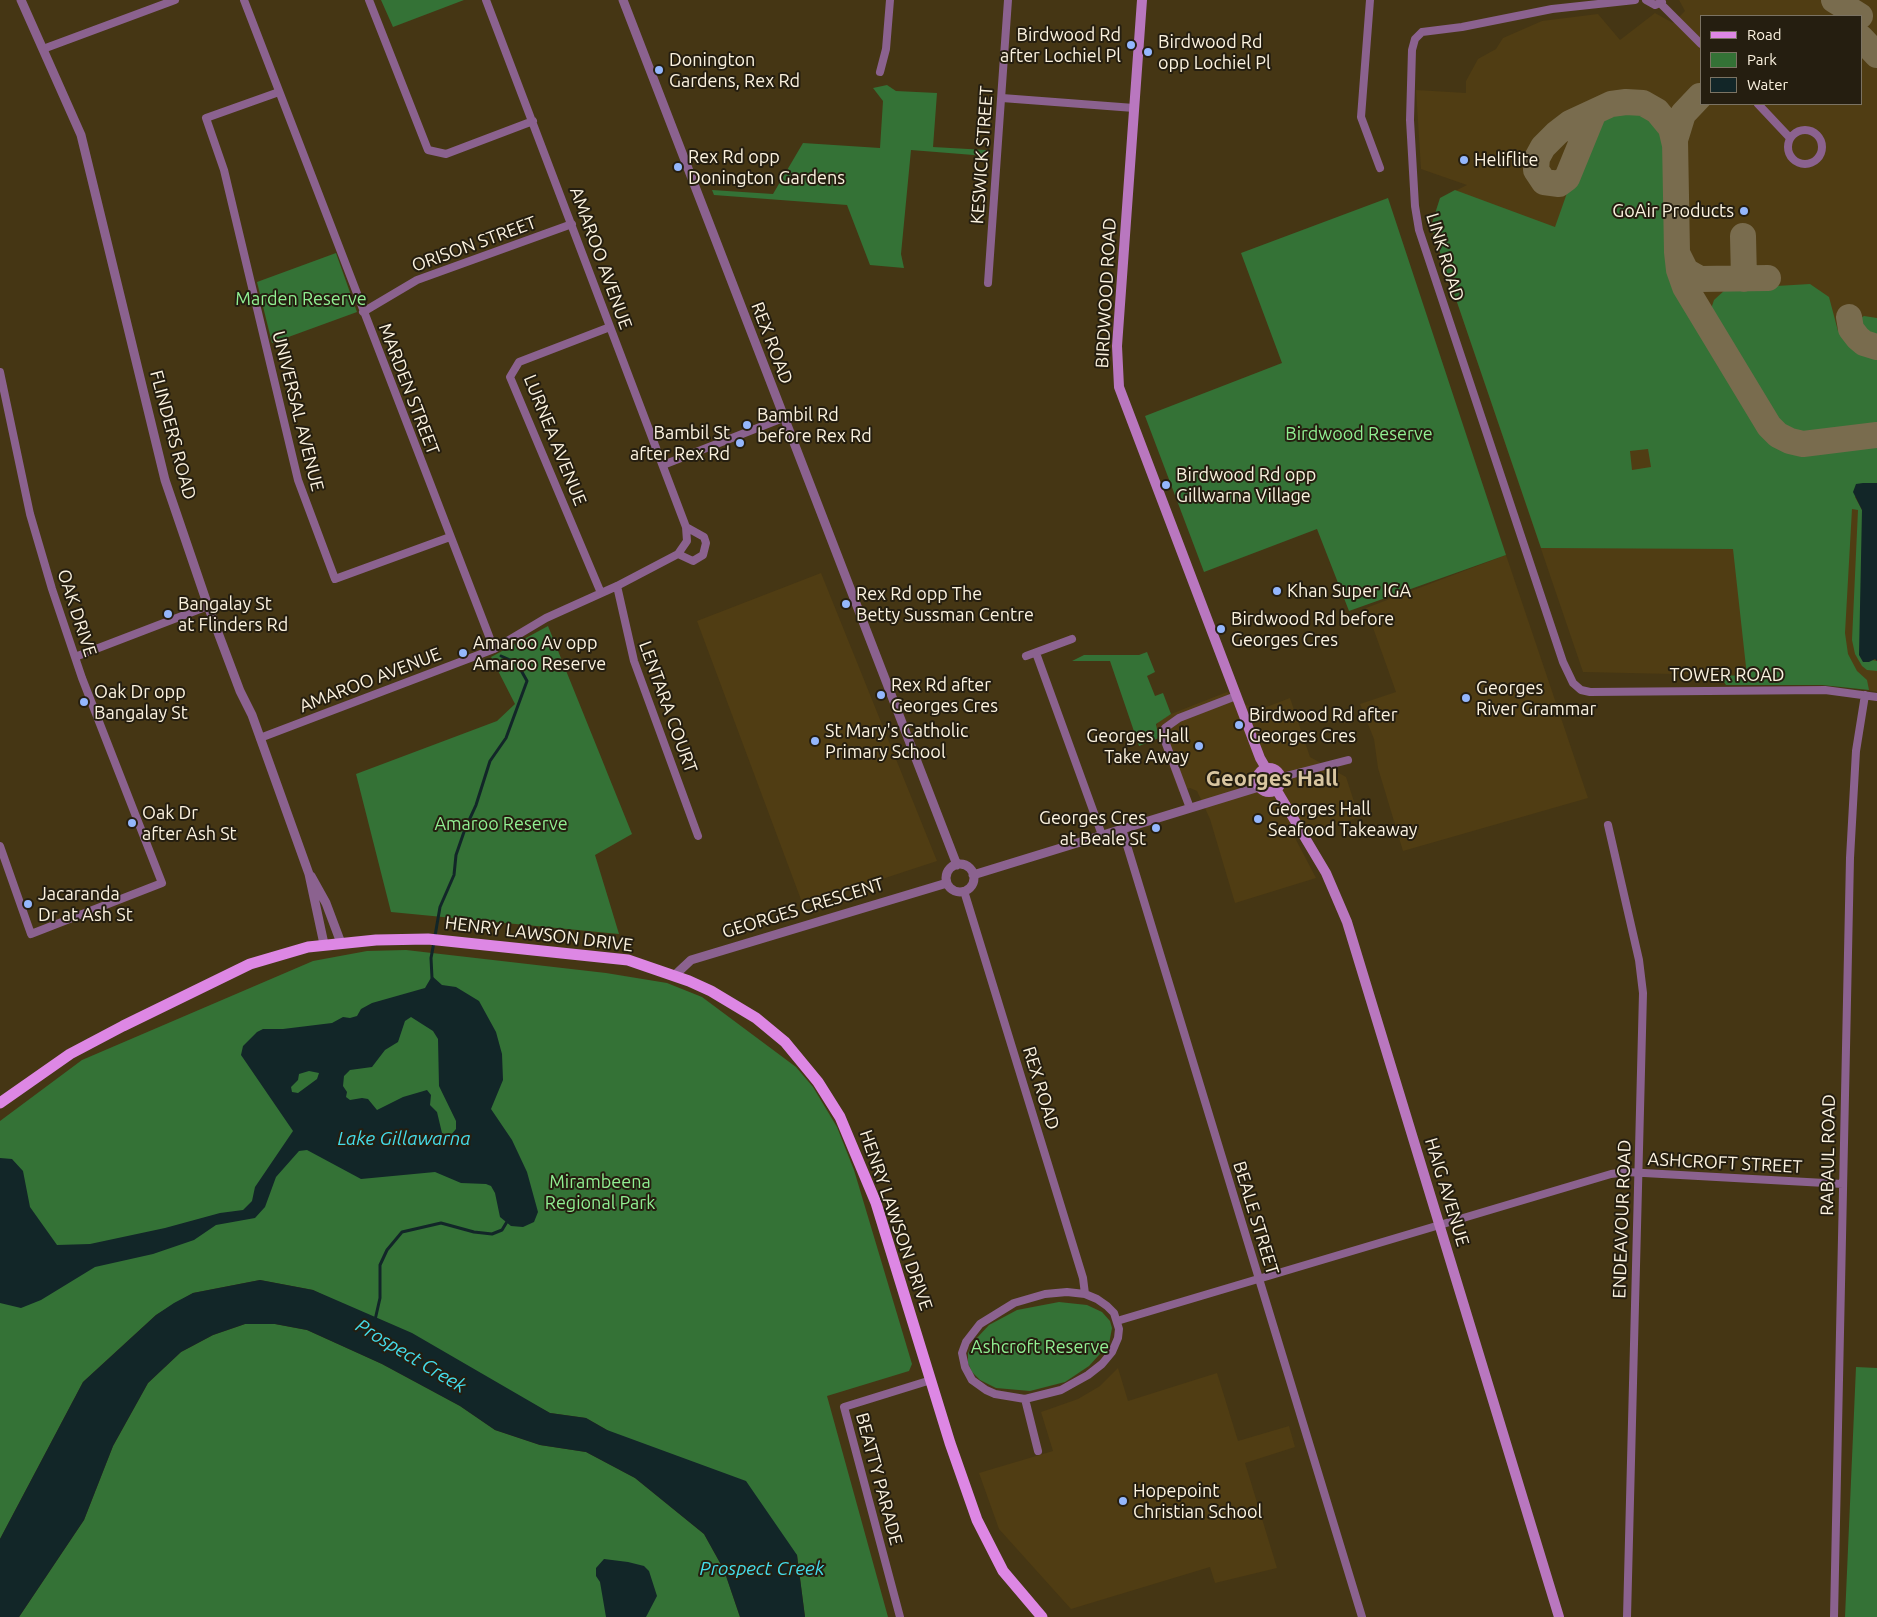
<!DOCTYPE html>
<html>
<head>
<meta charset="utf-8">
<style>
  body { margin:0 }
  #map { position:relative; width:1877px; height:1617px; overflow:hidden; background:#453614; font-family:Ubuntu,sans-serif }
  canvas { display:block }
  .legend { position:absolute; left:1700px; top:15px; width:162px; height:90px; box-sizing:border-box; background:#251e10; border:1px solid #7b7363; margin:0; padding:6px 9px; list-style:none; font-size:15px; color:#fcf3e0 }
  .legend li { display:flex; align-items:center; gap:10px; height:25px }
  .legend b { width:25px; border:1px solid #7b7363 }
</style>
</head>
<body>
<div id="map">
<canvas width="1877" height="1617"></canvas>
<ul class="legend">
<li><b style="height:6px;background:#dd87e4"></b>Road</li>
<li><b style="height:14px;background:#347236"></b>Park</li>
<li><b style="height:14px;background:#122628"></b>Water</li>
</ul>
</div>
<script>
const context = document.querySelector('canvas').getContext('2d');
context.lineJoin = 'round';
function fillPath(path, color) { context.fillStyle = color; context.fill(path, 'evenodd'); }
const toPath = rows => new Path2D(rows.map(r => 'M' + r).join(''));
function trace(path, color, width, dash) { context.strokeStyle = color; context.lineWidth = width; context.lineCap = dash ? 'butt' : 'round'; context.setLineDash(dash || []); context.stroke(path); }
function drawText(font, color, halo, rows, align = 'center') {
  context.font = font + ' Ubuntu,sans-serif'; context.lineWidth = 4; context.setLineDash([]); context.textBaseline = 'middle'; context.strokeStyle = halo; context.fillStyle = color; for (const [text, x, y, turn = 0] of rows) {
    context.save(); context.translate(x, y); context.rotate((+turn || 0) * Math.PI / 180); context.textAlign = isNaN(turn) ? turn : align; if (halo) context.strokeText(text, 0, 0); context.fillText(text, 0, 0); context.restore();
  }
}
fillPath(toPath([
  [1679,0,1877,0,1877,692,1809,677,1583,672,1431,226,1441,198,1467,185,1421,169,1416,90,1466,93,1466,81,1478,59,1496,49,1503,38,1542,21,1598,14,1620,40,1655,13,1673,23,1685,11],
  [1701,16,1861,16,1861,104,1701,104],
  [1506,555,1588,798,1403,851,1378,768,1374,739,1360,704,1396,692,1366,608],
  [821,573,937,861,803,905,697,621],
  [1227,692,1256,711,1290,698,1310,757,1346,777,1359,817,1295,838,1316,878,1235,903,1210,819,1197,791,1190,788,1179,792,1156,728,1158,721,1171,714],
  [1118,1368,1128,1401,1217,1373,1238,1441,1289,1426,1295,1447,1245,1463,1277,1568,1215,1583,1210,1567,1071,1609,999,1529,979,1473,1053,1451,1041,1412,1078,1399,1100,1386]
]), '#503d13');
fillPath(toPath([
  [381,0,464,0,393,27],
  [887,85,896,91,937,93,933,147,986,150,986,156,911,150,901,254,904,268,870,265,847,205,714,195,712,190,773,194,803,143,880,148,883,101,873,88],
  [1624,107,1647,110,1662,126,1667,140,1668,251,1673,282,1764,433,1775,444,1795,452,1877,443,1877,483,1869,483,1855,497,1862,510,1872,660,1877,661,1877,671,1867,670,1862,666,1855,654,1852,640,1858,510,1852,509,1845,633,1848,654,1857,671,1867,680,1869,690,1822,685,1726,685,1719,675,1747,676,1733,549,1541,548,1431,226,1440,198,1455,190,1555,227,1591,125,1604,113],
  [1648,449,1651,467,1632,470,1630,451],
  [1388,198,1506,555,1349,611,1317,529,1204,572,1145,416,1282,363,1241,253],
  [336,253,357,312,272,343,257,282],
  [1810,284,1829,297,1838,331,1843,331,1848,340,1859,350,1877,355,1877,425,1801,435,1782,427,1713,318,1711,309,1714,300,1726,289],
  [1864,316,1877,318,1877,339,1866,334,1859,327,1859,319],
  [548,626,632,834,595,855,619,934,391,912,356,774,497,721,515,704,491,657],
  [1147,652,1155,672,1147,676,1155,696,1163,693,1171,714,1156,724,1159,738,1139,746,1110,661,1072,661,1084,655,1139,655],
  [406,950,606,973,667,983,702,997,796,1067,813,1087,837,1127,854,1170,912,1364,909,1371,827,1396,888,1617,805,1617,797,1555,607,1430,586,1418,550,1413,313,1290,260,1280,193,1293,156,1315,83,1382,0,1539,0,1121,82,1060,313,961,367,951],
  [1059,1302,1087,1305,1102,1312,1110,1321,1112,1328,1109,1344,1089,1366,1065,1382,1030,1391,996,1388,980,1380,972,1372,968,1363,968,1353,975,1340,989,1325,1017,1310],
  [245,1324,275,1324,307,1330,382,1364,460,1406,495,1430,540,1445,586,1452,635,1478,704,1534,724,1570,740,1617,19,1617,84,1520,113,1446,148,1383,181,1352,213,1335],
  [1856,1367,1877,1368,1877,1617,1845,1617]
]), '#347236');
fillPath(toPath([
  [1863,483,1877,483,1877,661,1875,659,1869,662,1863,662,1859,655,1862,510,1853,492,1856,484],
  [432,976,442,985,456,987,479,1001,496,1032,502,1054,503,1080,491,1109,512,1140,527,1172,538,1212,534,1222,523,1227,511,1226,500,1217,495,1193,491,1186,486,1184,461,1183,435,1172,361,1179,307,1150,299,1151,276,1177,265,1207,255,1218,216,1225,194,1240,153,1254,95,1267,41,1300,21,1308,0,1303,0,1158,12,1159,23,1171,30,1207,57,1245,90,1244,165,1228,220,1213,243,1210,252,1201,255,1187,293,1131,241,1055,243,1046,257,1032,263,1029,283,1029,332,1023,343,1017,350,1018,357,1016,361,1009,372,1003,425,988],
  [411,1017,433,1031,438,1039,439,1086,456,1121,456,1129,450,1136,442,1133,437,1112,430,1105,431,1095,427,1090,403,1097,377,1110,368,1099,362,1098,350,1100,346,1097,347,1092,343,1086,344,1076,350,1070,372,1067,385,1050,398,1042,405,1021],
  [309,1071,319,1073,317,1079,298,1093,292,1092,291,1087,298,1080,299,1074],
  [260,1280,313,1290,412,1333,550,1413,586,1418,607,1430,746,1481,797,1555,805,1617,740,1617,724,1570,704,1534,635,1478,586,1452,540,1445,495,1430,460,1406,382,1364,307,1330,275,1324,245,1324,213,1335,181,1352,148,1383,113,1446,84,1520,19,1617,0,1617,0,1539,83,1382,156,1315,174,1303,193,1293],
  [604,1559,628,1562,644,1566,649,1571,657,1596,646,1617,606,1617,600,1582,596,1576,596,1568]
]), '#122628');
trace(toPath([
  [435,936,440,907,454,875,456,855,465,829,476,805,490,761,506,738,527,681,517,663,501,656],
  [432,978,431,958,434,942],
  [375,1320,380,1298,380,1265,387,1250,402,1232,441,1223,474,1232,492,1234,502,1230,508,1220]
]), '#122628', 3);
trace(toPath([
  [1834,0,1860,16],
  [1861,38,1877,55],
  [1700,96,1683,114,1675,140,1677,252,1679,270,1685,287,1769,426,1778,435,1790,441,1803,444,1877,435],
  [1594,112,1567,178,1559,184,1544,182,1536,170,1537,158,1543,147,1557,133,1570,123,1611,104,1626,102,1643,103,1657,111,1671,128,1675,145],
  [1743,236,1744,279],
  [1678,255,1686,271,1700,279,1768,278],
  [1849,317,1851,329,1858,338,1864,343,1877,347]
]), '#796c4e', 26);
trace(toPath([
  [244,0,494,649],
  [369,0,428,150,446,154,533,121],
  [1370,0,1361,117,1380,168],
  [1635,0,1552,9,1462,27,1422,32,1415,39,1412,50,1410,120,1415,206,1419,230,1563,662,1573,683,1581,690,1590,692,1825,690,1877,697],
  [1646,0,1655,5,1662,2],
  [1661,4,1701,44],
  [43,49,175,0],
  [880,72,886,49,890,0],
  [279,92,206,118,224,170,298,480,335,579,450,537],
  [1002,98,1134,108],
  [1758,104,1790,138],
  '1788 147a17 17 0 1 1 34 0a17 17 0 1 1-34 0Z',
  [988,283,1008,0],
  [363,312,417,280,572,224],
  [0,372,30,514,52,589,82,678,162,883,31,934,0,846],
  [663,465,783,418],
  [678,554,693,561,703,555,706,543,704,537,686,527],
  [617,586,634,661,698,836],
  [601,593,510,377,519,362,610,327],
  [1036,653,1102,835],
  [1026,656,1072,639],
  [75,657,208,606],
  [260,738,494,649,546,618,617,586,678,554,687,541,686,527,486,0],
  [1282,777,1348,760],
  [1190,808,1165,741,1165,728,1179,718,1236,696],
  [1608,825,1639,960,1643,993,1627,1617],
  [1122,829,1362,1617],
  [964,891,1083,1278,1085,1294],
  [1067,1292,1085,1294,1097,1299,1107,1306,1114,1313,1119,1329,1118,1338,1112,1352,1102,1364,1088,1375,1061,1390,1025,1399,995,1394,986,1390,972,1380,965,1367,962,1353,966,1342,980,1324,1014,1303,1045,1294,1067,1292],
  [1117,1321,1611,1174,1626,1172,1843,1184],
  [1025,1399,1038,1451],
  [900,1617,844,1407,931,1380],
  [1834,1617,1850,858,1856,751,1865,695]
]), '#8b628f', 8);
trace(toPath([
  [21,0,81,135,165,480,208,606,240,691,252,715,309,874,324,944],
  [623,0,957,865],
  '946 878a14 14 0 1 1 28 0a14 14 0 1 1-28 0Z',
  [973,875,1259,787],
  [311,876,326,903,341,943],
  [675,975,691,960,947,883]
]), '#8b628f', 9);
trace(toPath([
  [1142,0,1117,346,1119,387,1260,758,1267,770],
  '1257 780a12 12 0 1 1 24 0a12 12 0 1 1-24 0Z',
  [1276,789,1326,873,1347,922,1559,1617]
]), '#b977bf', 10);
trace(toPath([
  [0,1103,70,1054,123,1026,250,964,308,947,376,940,428,939,628,960,689,981,711,991,756,1018,785,1042,818,1082,840,1117,876,1203,950,1443,977,1520,1003,1571,1042,1617]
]), '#dd87e4', 11);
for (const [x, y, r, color] of [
  [1131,45,5,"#94b7fd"],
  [1148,52,5,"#94b7fd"],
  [659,70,5,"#94b7fd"],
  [1464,160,5,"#94b7fd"],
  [678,167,5,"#94b7fd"],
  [1744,211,5,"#94b7fd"],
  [747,425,5,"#94b7fd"],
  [740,443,5,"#94b7fd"],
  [1166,485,5,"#94b7fd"],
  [1277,591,5,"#94b7fd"],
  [846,604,5,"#94b7fd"],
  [168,614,5,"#94b7fd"],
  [1221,629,5,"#94b7fd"],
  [463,653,5,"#94b7fd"],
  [881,695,5,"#94b7fd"],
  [1466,698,5,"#94b7fd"],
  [84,702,5,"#94b7fd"],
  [1239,725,5,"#94b7fd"],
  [815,741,5,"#94b7fd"],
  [1199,746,5,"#94b7fd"],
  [1258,819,5,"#94b7fd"],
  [132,823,5,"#94b7fd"],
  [1156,828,5,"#94b7fd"],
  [28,904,5,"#94b7fd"],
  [1123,1501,5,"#94b7fd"]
]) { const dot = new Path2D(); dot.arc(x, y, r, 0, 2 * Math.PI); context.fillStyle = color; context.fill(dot); trace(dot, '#251e10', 2); }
drawText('18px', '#fcf3e0', '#251e10', [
  ["Birdwood Rd",1121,35,"right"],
  ["after Lochiel Pl",1121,56,"right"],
  ["Birdwood Rd",1158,42],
  ["opp Lochiel Pl",1158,63],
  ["Donington",669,60],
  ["Gardens, Rex Rd",669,81],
  ["Rex Rd opp",688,157],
  ["Donington Gardens",688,178],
  ["Heliflite",1474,160],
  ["GoAir Products",1734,211,"right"],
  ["Bambil Rd",757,415],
  ["before Rex Rd",757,436],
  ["Bambil St",730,433,"right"],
  ["after Rex Rd",730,454,"right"],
  ["Birdwood Rd opp",1176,475],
  ["Gillwarna Village",1176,496],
  ["Khan Super IGA",1287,591],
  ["Rex Rd opp The",856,594],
  ["Betty Sussman Centre",856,615],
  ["Bangalay St",178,604],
  ["at Flinders Rd",178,625],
  ["Birdwood Rd before",1231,619],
  ["Georges Cres",1231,640],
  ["Amaroo Av opp",473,643],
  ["Amaroo Reserve",473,664],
  ["Rex Rd after",891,685],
  ["Georges Cres",891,706],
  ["Georges",1476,688],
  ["River Grammar",1476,709],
  ["Oak Dr opp",94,692],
  ["Bangalay St",94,713],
  ["Birdwood Rd after",1249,715],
  ["Georges Cres",1249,736],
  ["St Mary's Catholic",825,731],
  ["Primary School",825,752],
  ["Georges Hall",1189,736,"right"],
  ["Take Away",1189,757,"right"],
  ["Georges Hall",1268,809],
  ["Seafood Takeaway",1268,830],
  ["Oak Dr",142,813],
  ["after Ash St",142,834],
  ["Georges Cres",1146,818,"right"],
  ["at Beale St",1146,839,"right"],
  ["Jacaranda",38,894],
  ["Dr at Ash St",38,915],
  ["Hopepoint",1133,1491],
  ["Christian School",1133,1512]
], 'left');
drawText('18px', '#fcf3e0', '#251e10', [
  ["KESWICK STREET",982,155,-86],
  ["ORISON STREET",474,244,-20],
  ["LINK ROAD",1445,257,73],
  ["AMAROO AVENUE",601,258,70],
  ["BIRDWOOD ROAD",1106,293,-87],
  ["REX ROAD",772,343,69],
  ["MARDEN STREET",409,389,69],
  ["UNIVERSAL AVENUE",298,411,76],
  ["FLINDERS ROAD",173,435,75],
  ["LURNEA AVENUE",555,440,68],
  ["OAK DRIVE",77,613,72],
  ["TOWER ROAD",1727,675],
  ["AMAROO AVENUE",370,680,-21],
  ["LENTARA COURT",668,707,70],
  ["GEORGES CRESCENT",803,908,-17],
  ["HENRY LAWSON DRIVE",539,934,7],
  ["REX ROAD",1041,1088,73],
  ["RABAUL ROAD",1828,1155,-89],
  ["ASHCROFT STREET",1725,1163,3],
  ["HAIG AVENUE",1447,1192,73],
  ["BEALE STREET",1256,1218,73],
  ["ENDEAVOUR ROAD",1622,1219,-88],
  ["HENRY LAWSON DRIVE",896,1220,71],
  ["BEATTY PARADE",879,1479,75]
]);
drawText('18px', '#91f092', '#251e10', [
  ["Marden Reserve",301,299],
  ["Birdwood Reserve",1359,434],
  ["Amaroo Reserve",501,824],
  ["Mirambeena",600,1182],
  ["Regional Park",600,1203],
  ["Ashcroft Reserve",1040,1347]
]);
drawText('italic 19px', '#44dcea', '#251e10', [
  ["Lake Gillawarna",404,1139],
  ["Prospect Creek",411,1356,31],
  ["Prospect Creek",762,1569]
]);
drawText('bold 22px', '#d9c6a1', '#251e10', [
  ["Georges Hall",1272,779]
]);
</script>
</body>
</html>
